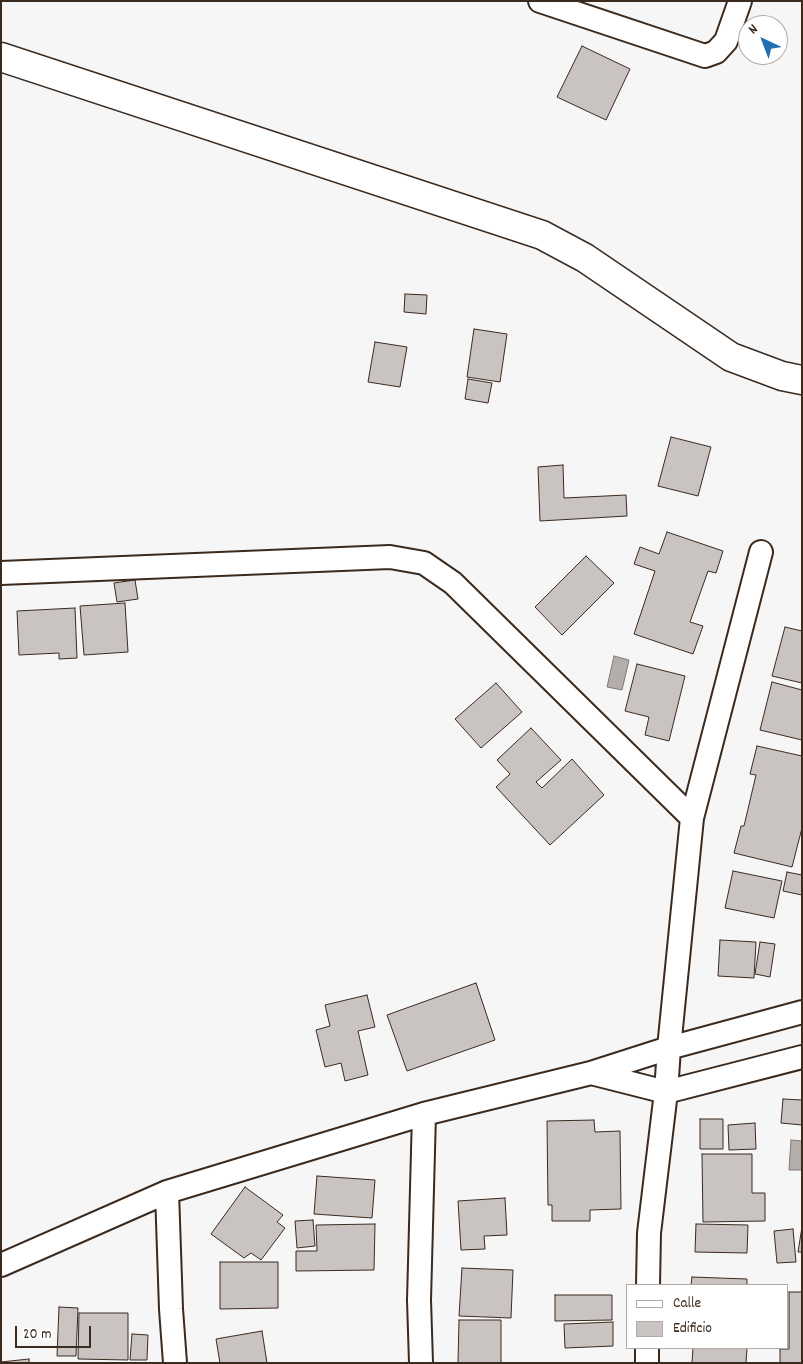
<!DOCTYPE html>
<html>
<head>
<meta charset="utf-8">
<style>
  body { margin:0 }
  #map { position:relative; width:803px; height:1364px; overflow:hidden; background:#f7f6f6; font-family:Dekko,sans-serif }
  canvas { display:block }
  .frame { position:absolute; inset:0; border:2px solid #3b2a1e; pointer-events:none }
  .legend { position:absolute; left:626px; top:1284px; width:162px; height:65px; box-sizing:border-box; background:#fff; border:1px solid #b1aaa5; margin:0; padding:6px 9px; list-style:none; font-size:15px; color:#3b2a1e }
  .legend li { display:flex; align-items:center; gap:10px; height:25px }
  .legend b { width:25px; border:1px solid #b1aaa5 }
  .north { position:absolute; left:738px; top:15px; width:50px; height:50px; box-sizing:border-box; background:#fff; border:1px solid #b1aaa5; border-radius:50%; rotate:317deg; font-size:14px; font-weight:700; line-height:20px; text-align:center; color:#3b2a1e }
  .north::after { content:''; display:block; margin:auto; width:18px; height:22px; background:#1f6fb2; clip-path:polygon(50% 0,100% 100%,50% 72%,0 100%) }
  .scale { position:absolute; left:15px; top:1326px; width:76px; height:22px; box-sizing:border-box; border:2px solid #3b2a1e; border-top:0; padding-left:6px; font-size:15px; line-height:18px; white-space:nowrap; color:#3b2a1e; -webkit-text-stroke:4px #fff; paint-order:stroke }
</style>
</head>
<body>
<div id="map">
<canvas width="803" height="1364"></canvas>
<div class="frame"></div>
<ul class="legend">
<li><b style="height:6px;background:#fff"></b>Calle</li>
<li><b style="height:14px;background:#c9c3c1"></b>Edificio</li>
</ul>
<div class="north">N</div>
<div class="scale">20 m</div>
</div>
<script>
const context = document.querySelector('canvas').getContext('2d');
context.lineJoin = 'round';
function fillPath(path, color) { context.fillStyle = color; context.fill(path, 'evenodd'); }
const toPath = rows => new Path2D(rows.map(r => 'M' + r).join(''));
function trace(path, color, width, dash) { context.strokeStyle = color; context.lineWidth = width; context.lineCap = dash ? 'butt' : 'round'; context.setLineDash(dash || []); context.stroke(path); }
const water = toPath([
  [614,656,629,660,622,690,607,687,614,656],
  [791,1140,802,1141,802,1170,789,1170,791,1140]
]);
fillPath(water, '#b4aeaa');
trace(water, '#847972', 1);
const building = toPath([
  [582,46,630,69,606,120,557,97,582,46],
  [405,294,427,295,426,314,404,312,405,294],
  [474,329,507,334,500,382,467,377,474,329],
  [375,342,407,347,400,387,368,382,375,342],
  [468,379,492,383,488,403,465,399,468,379],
  [671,437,711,447,698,496,658,486,671,437],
  [563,465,564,498,626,495,627,516,540,521,538,467,563,465],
  [667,532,723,551,716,573,708,571,690,622,703,626,693,654,634,634,655,571,634,564,640,547,659,554,667,532],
  [586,556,614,583,562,635,535,607,586,556],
  [135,580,138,599,117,602,114,583,135,580],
  [125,603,128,652,84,655,80,606,125,603],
  [75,608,77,658,59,659,59,653,19,655,17,611,75,608],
  [785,627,802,631,802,683,772,676,785,627],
  [637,664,685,676,669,741,645,735,649,717,625,711,637,664],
  [772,682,802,690,802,740,760,730,772,682],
  [496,683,522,712,481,748,455,719,496,683],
  [531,728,561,760,536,782,542,788,572,759,604,795,550,845,496,787,510,774,497,760,531,728],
  [757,746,802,756,802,828,792,867,734,853,741,826,744,826,756,775,750,774,757,746],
  [733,871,782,881,774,918,725,908,733,871],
  [787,872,802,875,802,895,783,891,787,872],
  [720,940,756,942,754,978,718,976,720,940],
  [760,942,775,944,770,977,755,974,760,942],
  [476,983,495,1040,407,1071,387,1015,476,983],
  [367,995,375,1027,358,1031,368,1075,345,1081,341,1063,325,1067,316,1030,330,1026,325,1005,367,995],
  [783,1099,802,1100,802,1125,781,1123,783,1099],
  [700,1119,723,1119,723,1149,700,1149,700,1119],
  [594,1120,595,1132,620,1131,621,1209,590,1210,590,1221,552,1221,552,1205,548,1205,547,1121,594,1120],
  [755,1123,756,1149,729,1150,728,1125,755,1123],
  [702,1154,752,1154,752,1193,765,1193,765,1221,703,1222,702,1154],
  [317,1176,375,1180,372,1218,314,1214,317,1176],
  [245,1187,283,1215,277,1222,285,1228,261,1260,251,1253,244,1258,211,1234,245,1187],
  [505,1198,507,1235,484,1236,485,1249,461,1250,458,1201,505,1198],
  [313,1220,315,1246,297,1248,295,1221,313,1220],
  [375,1224,374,1270,296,1271,296,1251,317,1251,316,1225,375,1224],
  [696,1224,748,1225,747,1253,695,1252,696,1224],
  [802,1227,802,1252,798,1252,802,1227],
  [793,1229,796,1262,777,1263,774,1231,793,1229],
  [220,1262,278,1262,278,1308,220,1309,220,1262],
  [462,1268,513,1270,511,1318,459,1316,462,1268],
  [692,1277,747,1279,747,1285,691,1285,692,1277],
  [789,1292,802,1292,802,1363,780,1363,780,1349,789,1349,789,1292],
  [555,1295,612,1295,612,1320,555,1321,555,1295],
  [59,1307,78,1308,76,1356,57,1356,59,1307],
  [79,1313,128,1313,128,1360,78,1359,79,1313],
  [459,1320,501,1320,501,1363,458,1363,459,1320],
  [613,1322,613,1346,565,1348,564,1324,613,1322],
  [262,1331,267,1363,220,1363,216,1339,262,1331],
  [132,1334,148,1335,147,1360,130,1360,132,1334],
  [693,1348,747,1348,746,1363,692,1363,693,1348],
  [29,1359,29,1363,1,1363,1,1362,29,1359]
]);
fillPath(building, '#c9c3c1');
trace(building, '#3b2a1e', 1);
const street = toPath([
  [540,1,705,56,716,52,726,41,740,1],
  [1,573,390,557,424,563,453,583,692,818],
  [802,1012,669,1048,591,1073,666,1092,802,1057],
  [167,1192,171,1309,175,1363],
  [1,1265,167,1192,424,1114,591,1073],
  [648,1285,649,1233,666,1092,669,1048,692,818,761,552],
  [421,1363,419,1300,424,1114],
  [647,1363,647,1348]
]);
const secondary = toPath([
  [1,57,542,235,585,258,731,357,782,376,802,380]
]);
trace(street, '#3b2a1e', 26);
trace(secondary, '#3b2a1e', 31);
trace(street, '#fff', 22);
trace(secondary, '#fff', 28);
</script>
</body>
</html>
